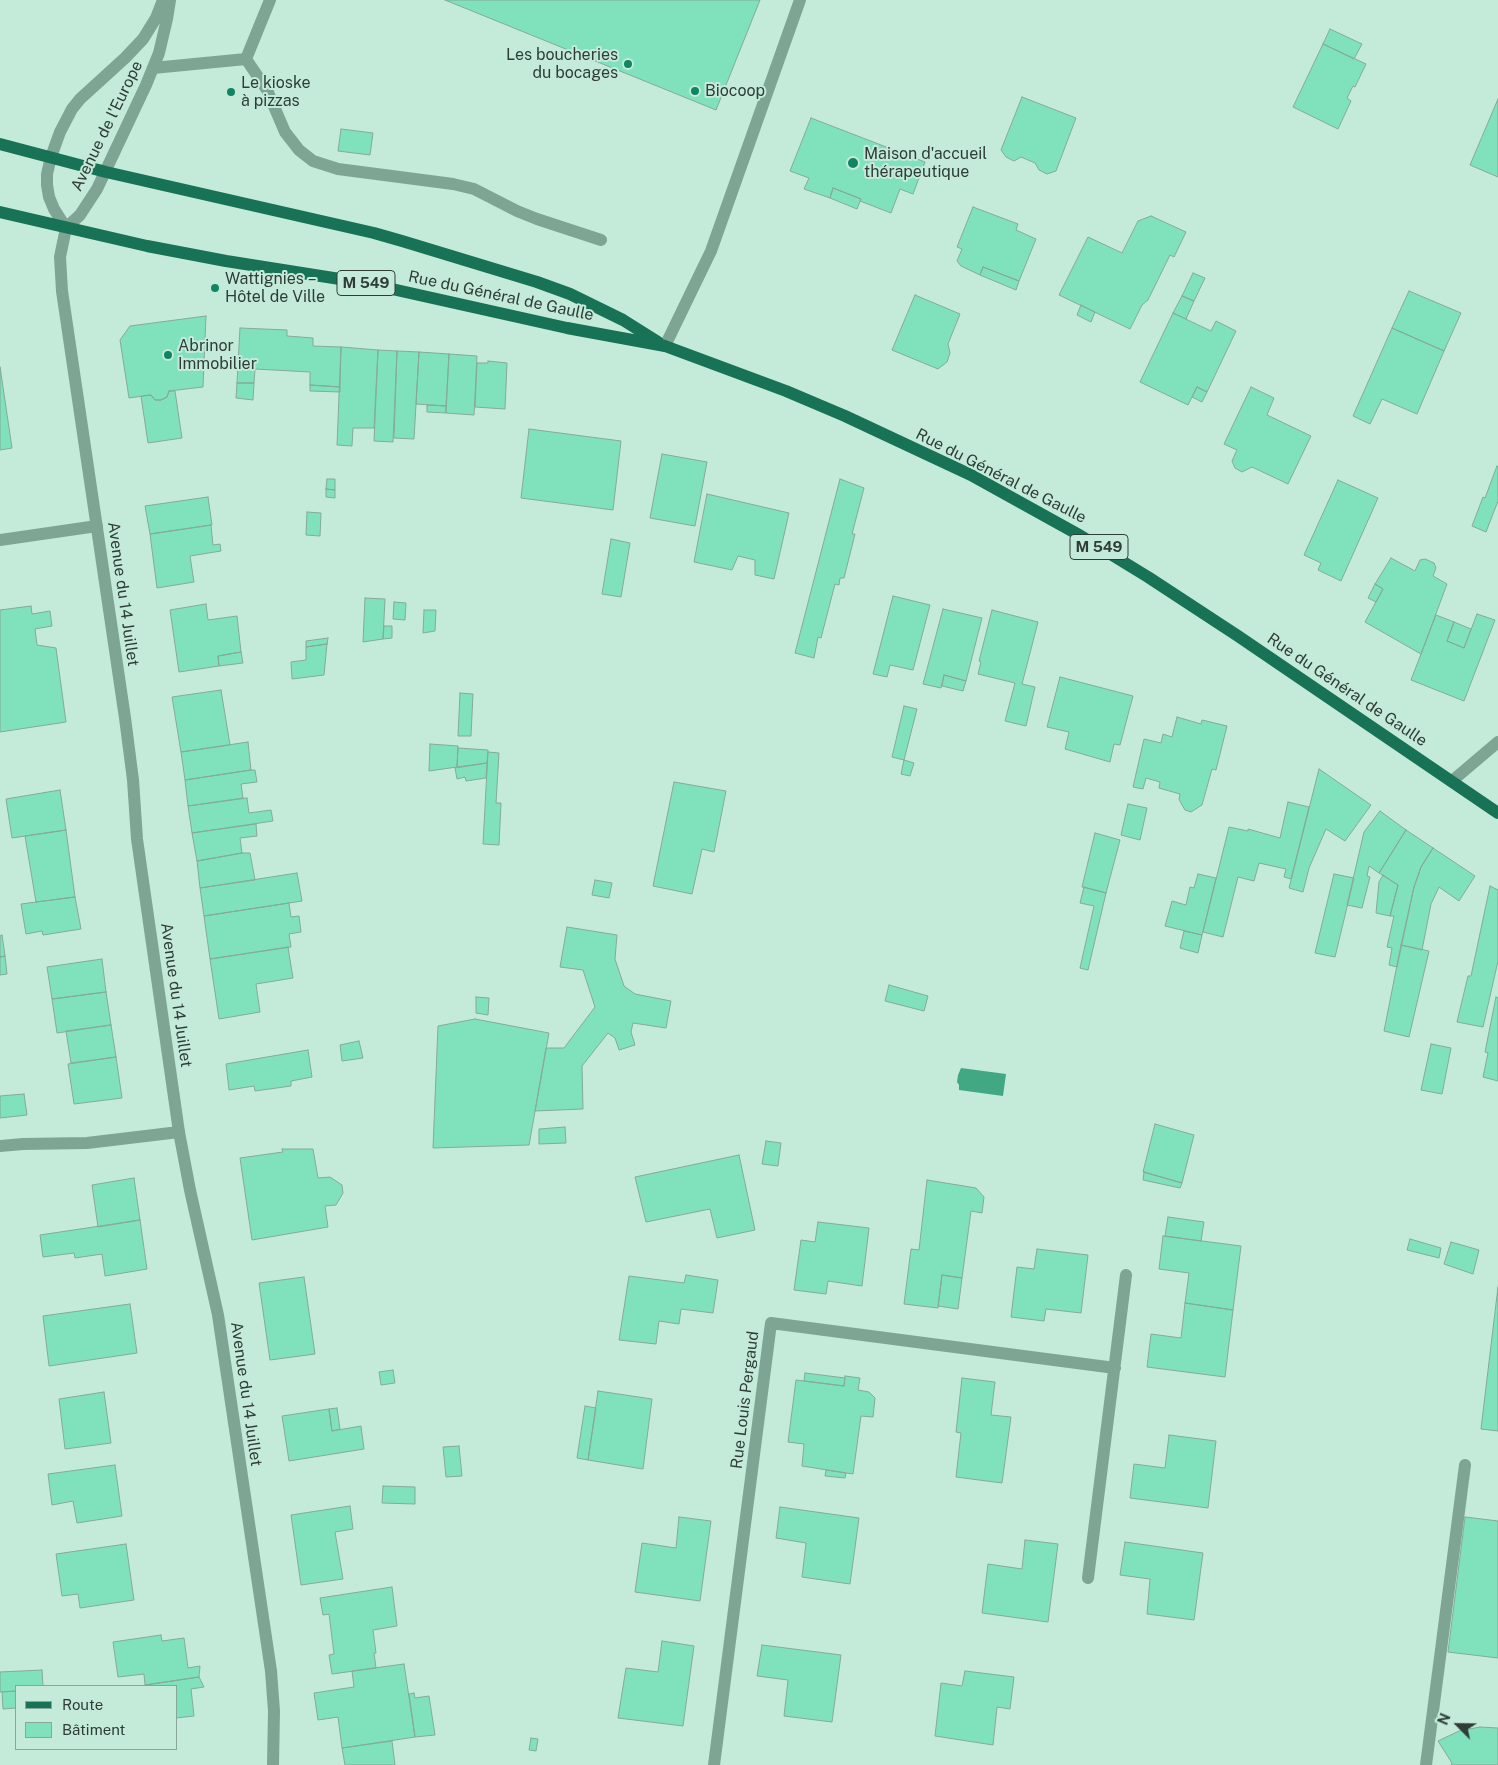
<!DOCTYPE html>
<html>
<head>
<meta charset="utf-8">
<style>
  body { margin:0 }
  #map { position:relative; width:1498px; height:1765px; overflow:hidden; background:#c4ebda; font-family:"Public Sans",sans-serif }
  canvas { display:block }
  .legend { position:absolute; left:15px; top:1685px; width:162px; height:65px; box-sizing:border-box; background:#c4ebda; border:1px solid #88a699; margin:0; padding:6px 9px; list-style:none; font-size:15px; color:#2e3e37 }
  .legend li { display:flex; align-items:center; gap:10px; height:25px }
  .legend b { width:25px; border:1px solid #88a699 }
  .north { position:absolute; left:1433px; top:1700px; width:50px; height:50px; -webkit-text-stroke:4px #c4ebda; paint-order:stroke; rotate:293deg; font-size:14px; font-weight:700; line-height:20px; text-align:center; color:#2e3e37 }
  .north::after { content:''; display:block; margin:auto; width:18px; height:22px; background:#2e3e37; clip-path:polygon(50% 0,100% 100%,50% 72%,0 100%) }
</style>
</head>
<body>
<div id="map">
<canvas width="1498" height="1765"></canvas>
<ul class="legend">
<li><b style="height:6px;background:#187256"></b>Route</li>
<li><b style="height:14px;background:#7fe2bc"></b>Bâtiment</li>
</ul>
<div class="north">N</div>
</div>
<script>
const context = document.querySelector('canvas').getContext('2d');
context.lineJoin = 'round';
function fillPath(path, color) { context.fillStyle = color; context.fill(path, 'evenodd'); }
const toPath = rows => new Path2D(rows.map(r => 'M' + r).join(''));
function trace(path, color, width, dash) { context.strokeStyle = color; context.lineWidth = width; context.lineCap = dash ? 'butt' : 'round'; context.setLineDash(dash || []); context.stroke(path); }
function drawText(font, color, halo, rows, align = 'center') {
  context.font = font + ' "Public Sans",sans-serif'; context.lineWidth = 4; context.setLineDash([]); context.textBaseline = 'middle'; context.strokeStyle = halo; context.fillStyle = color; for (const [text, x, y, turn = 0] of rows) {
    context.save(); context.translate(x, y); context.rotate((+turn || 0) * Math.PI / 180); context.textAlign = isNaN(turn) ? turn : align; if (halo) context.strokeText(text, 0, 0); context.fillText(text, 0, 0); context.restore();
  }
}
fillPath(toPath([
  [961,1068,1006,1074,1003,1096,959,1090,959,1085,957,1082,958,1075]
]), '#42a884');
const building = toPath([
  [445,0,760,0,716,110,445,0],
  [1330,29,1362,44,1354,59,1323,44,1330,29],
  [1323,44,1366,64,1355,87,1353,86,1347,98,1351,101,1338,129,1293,107,1323,44],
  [1022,97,1076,118,1056,171,1047,174,1039,170,1035,163,1021,157,1014,161,1006,157,1001,150,1022,97],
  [1498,99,1498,177,1470,165,1498,99],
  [811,118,925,162,913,194,900,189,891,213,860,201,861,199,833,188,830,198,804,189,809,178,790,171,811,118],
  [341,129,373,133,370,155,338,151,341,129],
  [833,188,861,199,857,209,830,198,833,188],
  [973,207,1018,224,1016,230,1036,239,1019,281,983,267,980,275,961,266,957,261,962,249,957,247,973,207],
  [1151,216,1186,232,1174,257,1170,255,1148,300,1142,305,1130,329,1059,295,1088,237,1122,253,1138,221,1151,216],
  [983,267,1019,281,1016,290,980,275,983,267],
  [1193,273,1205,278,1194,301,1182,296,1193,273],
  [1409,291,1461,313,1444,351,1392,328,1409,291],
  [915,295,960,314,948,344,950,353,947,362,938,369,892,350,915,295],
  [1182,296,1194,301,1186,319,1173,313,1182,296],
  [1081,305,1095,312,1091,322,1077,315,1081,305],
  [1173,313,1211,331,1216,321,1236,331,1207,392,1197,387,1188,405,1140,382,1173,313],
  [206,316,203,387,169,391,167,397,161,400,155,400,151,395,129,398,120,340,130,326,206,316],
  [240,328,287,330,287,336,313,338,313,346,341,347,340,387,310,385,310,372,255,369,254,383,237,383,240,328],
  [1392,328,1444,351,1417,414,1382,399,1370,424,1353,416,1392,328],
  [341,347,378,350,374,428,353,428,352,446,337,445,341,347],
  [378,350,397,351,393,442,374,441,378,350],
  [397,351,419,352,414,439,394,438,397,351],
  [419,352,449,354,446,406,416,404,419,352],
  [449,354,477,356,474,415,446,413,449,354],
  [488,361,507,363,505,409,475,407,477,363,488,363,488,361],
  [0,367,12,448,0,450,0,367],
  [237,383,254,383,253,400,236,398,237,383],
  [310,385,340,387,340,392,310,391,310,385],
  [1197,387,1207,392,1202,402,1192,397,1197,387],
  [1251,387,1274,398,1267,415,1311,436,1288,484,1252,467,1242,472,1235,468,1232,461,1237,450,1224,444,1251,387],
  [169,391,175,391,182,438,148,443,141,396,151,395,155,400,161,400,167,397,169,391],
  [427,405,446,406,446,413,427,412,427,405],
  [529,429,621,441,613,510,521,498,529,429],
  [662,454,707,462,695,526,650,518,662,454],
  [1497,466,1498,467,1498,501,1486,532,1472,526,1483,497,1485,498,1497,466],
  [327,479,335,479,335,490,326,489,327,479],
  [840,479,864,488,852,534,855,534,844,578,840,578,839,585,835,584,821,638,818,637,814,658,795,653,840,479],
  [1338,480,1378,498,1341,581,1318,570,1321,563,1304,555,1338,480],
  [326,489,335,490,335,498,326,497,326,489],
  [707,494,789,513,774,579,755,575,755,560,738,556,732,570,694,562,707,494],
  [208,497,212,525,150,534,145,506,208,497],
  [307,512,321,513,320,536,306,535,307,512],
  [211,525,213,545,220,544,221,551,190,556,194,582,157,588,150,534,211,525],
  [611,539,630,543,621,597,602,594,611,539],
  [1391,558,1415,571,1420,560,1425,559,1434,563,1436,568,1433,576,1447,584,1421,654,1365,622,1383,589,1375,584,1391,558],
  [1375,584,1383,589,1376,602,1368,598,1375,584],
  [893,596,930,605,913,670,890,665,887,677,873,674,893,596],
  [365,598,385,599,383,639,363,642,365,598],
  [394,602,406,603,405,620,393,619,394,602],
  [206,604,208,620,237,616,241,652,218,656,219,666,179,672,170,610,206,604],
  [31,606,32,614,50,611,52,626,35,629,37,645,56,648,66,722,0,732,0,610,31,606],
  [943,609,982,618,966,681,944,675,941,688,923,684,943,609],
  [424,610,436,610,435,631,423,633,424,610],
  [992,610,1038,622,1022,684,1035,687,1026,726,1005,721,1015,683,978,674,981,662,979,661,992,610],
  [1477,614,1495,620,1464,701,1411,680,1436,615,1454,622,1447,641,1464,648,1477,614],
  [1454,622,1471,629,1464,648,1447,641,1454,622],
  [384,626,392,626,392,638,383,639,384,626],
  [328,638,327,644,306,647,306,641,328,638],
  [327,644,324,675,292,679,291,662,306,660,306,647,327,644],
  [241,652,243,663,219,666,218,656,241,652],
  [944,675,966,681,963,691,942,686,944,675],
  [1060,677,1133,696,1120,745,1114,744,1110,762,1065,749,1069,732,1047,727,1060,677],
  [221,690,230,745,181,752,172,697,221,690],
  [460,693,473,694,471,736,458,736,460,693],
  [904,706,917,709,904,760,892,757,904,706],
  [1177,717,1201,724,1202,720,1227,726,1216,770,1212,769,1202,805,1191,812,1185,810,1182,805,1179,799,1180,794,1159,788,1160,782,1146,778,1143,789,1133,787,1144,739,1161,743,1163,734,1172,737,1177,717],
  [248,742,251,770,185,780,181,752,248,742],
  [430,744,458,746,457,767,429,771,430,744],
  [458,748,488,750,487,763,457,767,458,748],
  [488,752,499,753,496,803,501,803,499,845,483,844,488,752],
  [904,760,914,763,910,776,901,774,904,760],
  [487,763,486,778,466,781,465,777,457,779,455,768,487,763],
  [1319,769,1371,805,1345,841,1326,829,1309,868,1303,892,1289,888,1319,769],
  [251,770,255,770,257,782,241,784,243,798,188,806,185,780,251,770],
  [674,782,726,791,714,852,702,849,692,894,653,886,674,782],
  [60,790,66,830,12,838,6,799,60,790],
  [247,798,249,813,271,810,273,821,192,833,188,806,247,798],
  [1288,802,1309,807,1291,879,1284,877,1286,869,1259,863,1254,881,1238,877,1223,937,1203,932,1229,827,1248,831,1248,829,1280,838,1288,802],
  [1128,804,1147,808,1140,840,1121,835,1128,804],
  [1380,811,1406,830,1379,873,1369,866,1367,876,1370,877,1362,908,1347,905,1364,832,1380,811],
  [256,824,257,836,240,838,242,853,197,861,192,833,256,824],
  [66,830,75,897,36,902,25,836,66,830],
  [1406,830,1433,848,1421,867,1414,887,1397,967,1389,965,1392,948,1387,947,1394,916,1390,916,1398,885,1379,873,1406,830],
  [1095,833,1120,840,1106,893,1082,887,1095,833],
  [1433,848,1475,876,1459,901,1439,887,1431,904,1422,950,1401,945,1414,887,1421,867,1433,848],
  [242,853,250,853,255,880,200,888,197,861,242,853],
  [297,873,302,901,204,916,200,888,297,873],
  [1198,874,1216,878,1202,935,1165,926,1172,901,1186,905,1190,887,1194,888,1198,874],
  [1334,874,1354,878,1335,957,1315,953,1334,874],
  [1383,875,1398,885,1390,916,1376,913,1379,882,1383,875],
  [595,880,612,883,609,898,592,895,595,880],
  [1490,886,1498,890,1498,961,1483,1027,1457,1022,1468,976,1471,976,1490,886],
  [1084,887,1106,893,1088,970,1080,968,1094,906,1080,903,1084,887],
  [75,897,81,929,43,935,42,931,26,934,21,904,75,897],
  [289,903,291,917,299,916,301,932,289,934,291,947,210,959,204,916,289,903],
  [567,927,617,935,615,959,624,986,635,994,671,1001,666,1028,633,1023,631,1032,635,1045,619,1050,615,1038,608,1033,582,1066,583,1109,535,1111,546,1048,564,1048,595,1007,583,970,560,967,567,927],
  [1184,931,1202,935,1198,953,1180,948,1184,931],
  [2,935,5,956,0,957,0,936,2,935],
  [1401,945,1429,951,1409,1037,1384,1031,1401,945],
  [288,947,293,978,256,984,260,1012,219,1019,210,959,288,947],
  [5,956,7,974,0,975,0,957,5,956],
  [102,959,106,992,52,999,47,967,102,959],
  [889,985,928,996,924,1011,885,1001,889,985],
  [106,992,111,1025,57,1033,52,999,106,992],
  [476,997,489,998,488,1015,476,1013,476,997],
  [1496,997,1498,998,1498,1081,1483,1077,1488,1053,1485,1052,1496,997],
  [475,1019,549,1033,529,1145,433,1148,438,1026,475,1019],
  [111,1025,116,1057,71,1063,66,1031,111,1025],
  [359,1041,363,1058,342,1061,340,1045,359,1041],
  [1431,1044,1451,1048,1442,1094,1421,1090,1431,1044],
  [308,1050,312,1077,291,1081,291,1086,255,1091,254,1086,229,1090,226,1064,308,1050],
  [116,1057,122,1098,74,1104,68,1064,116,1057],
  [24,1094,27,1115,0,1118,0,1096,24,1094],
  [1155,1124,1194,1135,1182,1183,1143,1172,1155,1124],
  [565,1127,566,1143,539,1144,539,1129,565,1127],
  [766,1141,781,1143,778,1166,762,1164,766,1141],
  [282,1149,313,1149,318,1178,330,1177,342,1185,343,1193,336,1205,325,1206,328,1227,252,1240,240,1158,283,1152,282,1149],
  [739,1155,755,1230,717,1238,710,1209,646,1222,635,1177,739,1155],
  [1144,1172,1182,1183,1180,1188,1143,1180,1144,1172],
  [134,1178,140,1220,98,1227,92,1185,134,1178],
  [927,1180,976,1188,984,1197,982,1213,971,1211,962,1278,942,1275,938,1308,904,1304,911,1249,919,1250,927,1180],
  [1168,1217,1204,1222,1201,1241,1165,1236,1168,1217],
  [140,1220,147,1269,105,1276,102,1254,75,1258,74,1253,43,1257,40,1235,140,1220],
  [818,1222,869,1228,862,1286,828,1281,826,1294,794,1290,801,1240,815,1242,818,1222],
  [1163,1236,1241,1246,1233,1310,1185,1303,1189,1273,1159,1269,1163,1236],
  [1410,1239,1441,1248,1439,1258,1407,1250,1410,1239],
  [1451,1242,1479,1250,1473,1274,1444,1264,1451,1242],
  [1037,1249,1088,1255,1081,1313,1046,1309,1044,1321,1011,1317,1017,1267,1034,1269,1037,1249],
  [686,1275,718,1280,713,1313,681,1309,679,1324,659,1321,656,1344,619,1340,629,1276,684,1283,686,1275],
  [942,1275,962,1278,958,1309,938,1306,942,1275],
  [304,1277,315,1354,270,1360,259,1283,304,1277],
  [1498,1287,1498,1431,1481,1429,1498,1287],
  [1185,1303,1233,1310,1225,1377,1147,1367,1151,1334,1181,1338,1185,1303],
  [130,1304,137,1353,49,1366,43,1316,130,1304],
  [393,1370,395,1383,381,1385,379,1372,393,1370],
  [805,1373,845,1378,844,1386,804,1381,805,1373],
  [845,1376,860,1378,858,1390,869,1392,875,1398,873,1417,861,1416,853,1474,802,1466,804,1444,788,1442,796,1380,844,1386,845,1376],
  [962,1378,995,1382,991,1415,1011,1417,1002,1483,956,1477,961,1433,956,1432,962,1378],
  [598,1391,652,1399,643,1469,588,1460,598,1391],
  [104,1392,111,1443,65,1449,59,1399,104,1392],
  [585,1406,596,1408,588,1460,577,1458,585,1406],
  [337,1408,340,1429,332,1431,329,1409,337,1408],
  [329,1409,332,1431,361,1426,364,1449,289,1461,282,1416,329,1409],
  [1169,1435,1216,1441,1208,1508,1130,1498,1134,1464,1165,1468,1169,1435],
  [459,1446,462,1476,446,1477,443,1447,459,1446],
  [115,1465,122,1516,77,1523,73,1501,52,1505,48,1474,115,1465],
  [826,1470,846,1473,845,1478,825,1476,826,1470],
  [383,1486,415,1487,415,1504,382,1503,383,1486],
  [350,1506,353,1529,335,1532,343,1579,301,1585,291,1515,350,1506],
  [780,1507,859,1518,850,1584,802,1577,806,1543,776,1538,780,1507],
  [679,1517,711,1521,700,1601,635,1592,642,1543,676,1548,679,1517],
  [1465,1517,1498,1521,1498,1658,1448,1652,1465,1517],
  [1025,1540,1058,1544,1048,1622,982,1613,988,1564,1022,1569,1025,1540],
  [1125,1542,1203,1553,1194,1620,1147,1614,1150,1579,1120,1575,1125,1542],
  [126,1544,134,1600,80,1608,78,1594,62,1596,56,1554,126,1544],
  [392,1587,397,1626,373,1630,376,1653,374,1653,376,1668,332,1674,329,1655,334,1654,329,1614,323,1615,320,1598,392,1587],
  [161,1635,162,1641,184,1638,188,1668,200,1666,199,1677,145,1685,144,1674,118,1677,113,1642,161,1635],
  [662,1641,694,1646,683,1726,618,1718,626,1668,658,1672,662,1641],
  [762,1645,841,1655,832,1722,784,1716,788,1680,757,1676,762,1645],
  [404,1664,415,1737,342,1748,338,1717,318,1720,314,1693,354,1687,352,1671,404,1664],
  [42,1670,43,1686,16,1686,16,1691,0,1692,0,1672,42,1670],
  [965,1671,1014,1677,1010,1709,997,1707,993,1745,935,1736,941,1683,962,1686,965,1671],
  [199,1677,204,1687,191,1689,194,1716,176,1718,176,1686,146,1686,145,1685,199,1677],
  [16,1691,16,1708,3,1709,2,1692,16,1691],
  [414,1693,415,1698,429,1696,435,1735,415,1737,409,1694,414,1693],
  [1480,1727,1498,1728,1498,1765,1451,1765,1452,1763,1438,1741,1459,1731,1480,1727],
  [531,1738,538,1739,536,1751,529,1750,531,1738],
  [392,1741,395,1765,345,1765,342,1748,392,1741]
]);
fillPath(building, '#7fe2bc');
trace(building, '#84aa9a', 1);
trace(toPath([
  [270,0,246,59,267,90,285,132,299,150,313,161,338,169,453,184,474,189,517,211,537,219,601,240],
  [153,68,246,59],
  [0,540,97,526],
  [1426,1765,1465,1465]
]), '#7ea594', 12);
trace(toPath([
  [163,0,156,18,143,39,125,58,80,99,72,109,60,132,51,157,47,174,47,185,49,197,54,209,66,228,80,215,97,189,146,85,159,53,167,19,170,0],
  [665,346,711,251,800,0],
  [1452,781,1498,742],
  [0,1146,23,1144,87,1143,179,1132],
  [1088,1578,1126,1275],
  [714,1765,771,1323,1115,1368]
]), '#7ea594', 12);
trace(toPath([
  [66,228,60,257,62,291,125,718,133,780,137,839,179,1132,190,1190,218,1315,271,1671,274,1711,273,1765]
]), '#7ea594', 12);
trace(toPath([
  [0,144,106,172,374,233,402,241,537,282,570,294,623,320,658,342],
  [0,212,147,246,226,261,365,283,567,328,665,346,786,391,845,416,971,475,1081,536,1148,577,1238,636,1498,813]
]), '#187256', 12);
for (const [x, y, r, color] of [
  [628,64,5,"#118462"],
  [695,91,5,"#118462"],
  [231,92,5,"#118462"],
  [853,163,6,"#118462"],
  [215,288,5,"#118462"],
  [168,355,5,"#118462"]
]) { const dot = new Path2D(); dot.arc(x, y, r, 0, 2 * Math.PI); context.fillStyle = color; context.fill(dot); trace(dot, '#c4ebda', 2); }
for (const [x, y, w] of [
  [366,283,58],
  [1099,547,58]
]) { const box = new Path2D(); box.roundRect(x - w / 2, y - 12.5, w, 25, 4); context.fillStyle = '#c4ebda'; context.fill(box); trace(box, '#2e3e37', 1); }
drawText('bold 15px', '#2e3e37', null, [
  ["M 549",366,283],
  ["M 549",1099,547]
]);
drawText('16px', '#2e3e37', '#c4ebda', [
  ["Les boucheries",618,55,"right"],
  ["du bocages",618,73,"right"],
  ["Le kioske",241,83],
  ["à pizzas",241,101],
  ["Biocoop",705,91],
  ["Maison d'accueil",864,154],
  ["thérapeutique",864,172],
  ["Wattignies –",225,279],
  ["Hôtel de Ville",225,297],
  ["Abrinor",178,346],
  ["Immobilier",178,364]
], 'left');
drawText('16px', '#2e3e37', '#c4ebda', [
  ["Avenue de l'Europe",107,126,-64],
  ["Rue du Général de Gaulle",501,296,12],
  ["Rue du Général de Gaulle",1001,476,27],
  ["Avenue du 14 Juillet",123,594,82],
  ["Rue du Général de Gaulle",1347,690,34],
  ["Avenue du 14 Juillet",176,995,82],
  ["Avenue du 14 Juillet",246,1394,82],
  ["Rue Louis Pergaud",745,1400,-83]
]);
</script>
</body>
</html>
